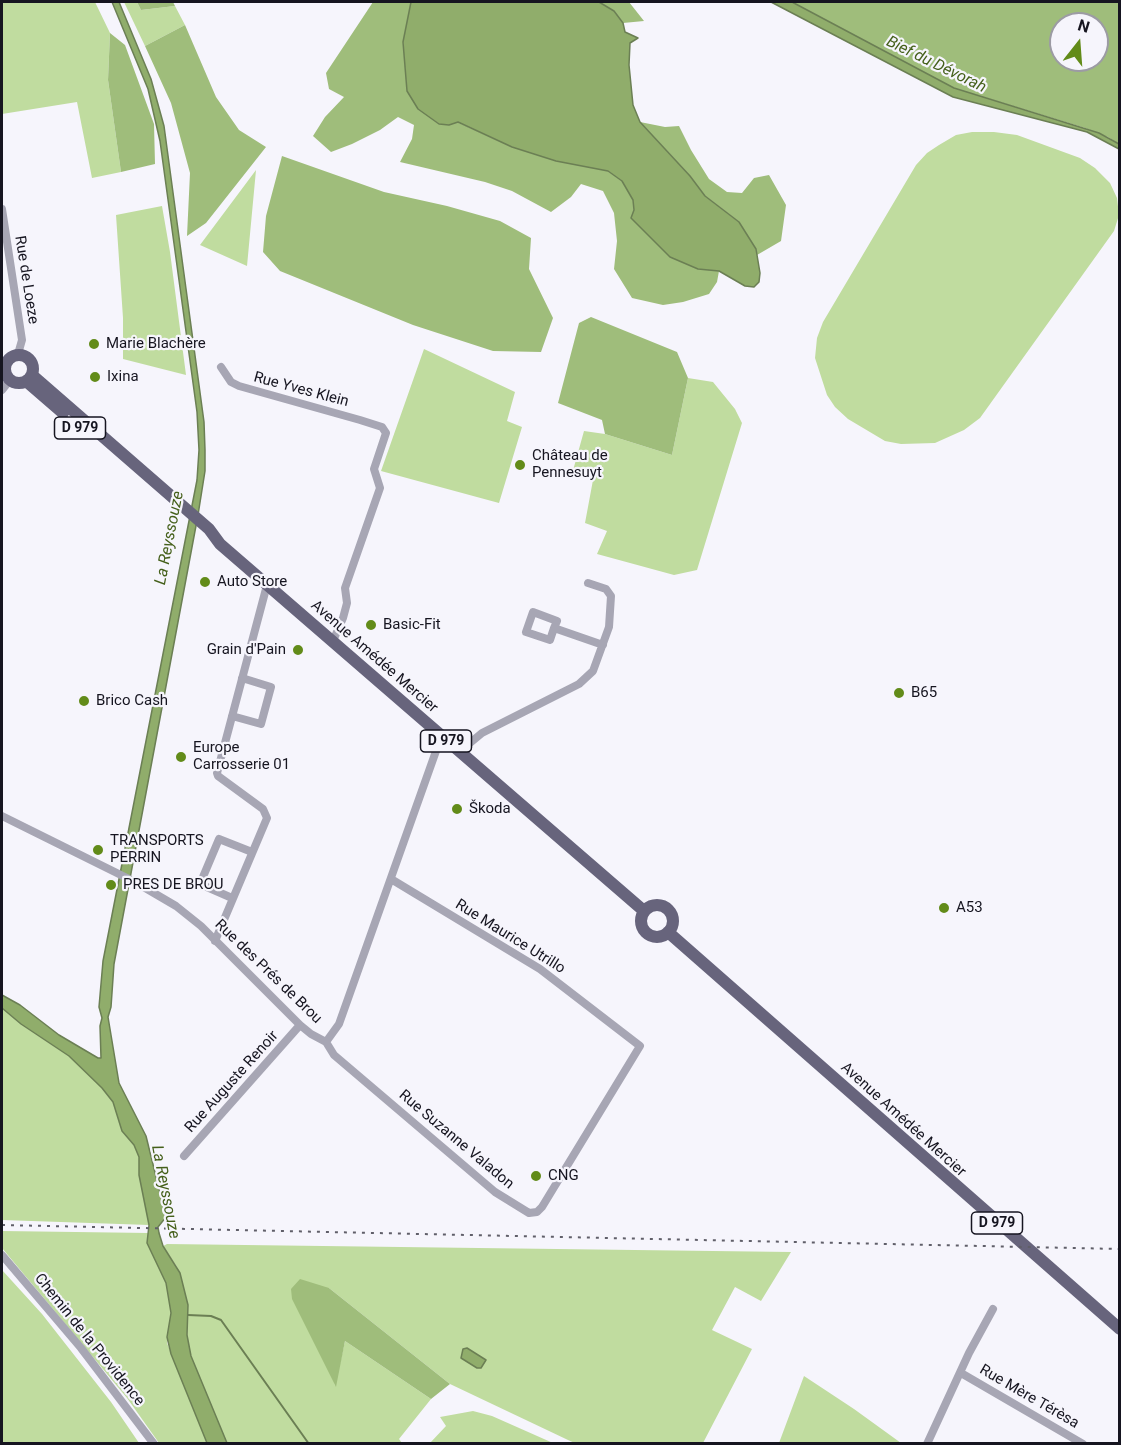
<!DOCTYPE html>
<html>
<head>
<meta charset="utf-8">
<style>
  body { margin:0 }
  #map { position:relative; width:1121px; height:1445px; overflow:hidden; background:#f6f5fc; font-family:Roboto,sans-serif }
  canvas { display:block }
  .frame { position:absolute; inset:0; border:3px solid #161520; pointer-events:none }
  .north { position:absolute; left:1049px; top:12px; width:60px; height:60px; box-sizing:border-box; background:#f6f5fc; border:2px solid #9c9ba4; border-radius:50%; rotate:17deg; font-size:16px; font-weight:700; line-height:24px; text-align:center; color:#161520 }
  .north::after { content:''; display:block; margin:auto; width:21px; height:27px; background:#628b19; clip-path:polygon(50% 0,100% 100%,50% 72%,0 100%) }
</style>
</head>
<body>
<div id="map">
<canvas width="1121" height="1445"></canvas>
<div class="frame"></div>
<div class="north">N</div>
</div>
<script>
const context = document.querySelector('canvas').getContext('2d');
context.lineJoin = 'round';
function fillPath(path, color) { context.fillStyle = color; context.fill(path, 'evenodd'); }
const toPath = rows => new Path2D(rows.map(r => 'M' + r).join(''));
function trace(path, color, width, dash) { context.strokeStyle = color; context.lineWidth = width; context.lineCap = dash ? 'butt' : 'round'; context.setLineDash(dash || []); context.stroke(path); }
function drawText(font, color, halo, rows, align = 'center') {
  context.font = font + ' Roboto,sans-serif'; context.lineWidth = 4.5; context.setLineDash([]); context.textBaseline = 'middle'; context.strokeStyle = halo; context.fillStyle = color; for (const [text, x, y, turn = 0] of rows) {
    context.save(); context.translate(x, y); context.rotate((+turn || 0) * Math.PI / 180); context.textAlign = isNaN(turn) ? turn : align; if (halo) context.strokeText(text, 0, 0); context.fillText(text, 0, 0); context.restore();
  }
}
fillPath(toPath([
  [2,2,95,2,110,33,108,80,121,172,92,178,77,102,2,114],
  [124,2,137,2,141,10,175,6,185,25,145,46],
  [972,132,994,132,1017,135,1080,158,1095,168,1110,183,1117,198,1119,215,1114,231,980,418,964,430,935,443,901,444,885,441,848,419,835,407,827,395,815,358,817,338,823,322,916,165,927,153,939,145,956,135],
  [256,170,247,266,200,245],
  [162,206,170,252,186,375,123,359,123,318,116,215],
  [424,349,515,392,507,421,522,427,499,503,381,471],
  [688,378,713,382,735,409,742,423,697,570,674,575,597,554,607,531,585,523,593,480,572,474,584,431,605,434,672,455],
  [2,1008,21,1024,69,1056,102,1088,113,1102,122,1131,134,1145,139,1157,139,1175,149,1225,2,1220],
  [2,1231,149,1233,147,1243,166,1283,172,1313,167,1343,207,1443,159,1443,127,1398,2,1248],
  [167,1244,791,1252,761,1301,735,1287,712,1330,752,1349,703,1443,577,1444,568,1440,450,1384,329,1288,335,1386,345,1341,431,1399,399,1439,402,1443,227,1444,191,1356,187,1335,188,1315,177,1267,163,1246],
  [2,1270,42,1314,111,1402,139,1443,2,1443],
  [804,1376,854,1409,901,1443,779,1443],
  [473,1411,492,1416,553,1443,430,1443,446,1426,440,1417]
]), '#c0dc9f');
fillPath(toPath([
  [137,2,173,2,175,6,141,10],
  [373,2,411,2,403,42,407,91,431,118,439,124,449,125,457,122,512,147,556,161,608,171,622,181,633,200,634,210,670,257,698,269,719,271,717,282,709,294,683,302,663,305,632,298,614,269,617,241,614,213,603,191,581,184,571,197,551,212,512,191,485,182,400,162,412,139,414,125,398,117,380,130,352,144,331,152,313,136,325,117,344,97,329,89,326,73],
  [599,2,629,2,644,21,623,23,614,11],
  [792,2,1119,2,1119,144,1108,137,1085,128,954,88],
  [1061,24,1097,24,1097,60,1061,60],
  [185,25,216,97,239,130,266,147,206,223,187,236,190,173,171,103,145,46],
  [110,33,125,45,154,124,155,164,121,172,108,80],
  [640,122,665,127,679,126,691,150,709,179,727,192,742,193,754,178,769,175,786,205,781,241,757,255,756,249,739,222,705,196,690,176],
  [282,156,384,192,447,206,500,221,531,238,529,269,553,318,541,352,493,351,413,325,280,271,263,252,266,216],
  [591,317,677,352,688,378,672,455,605,434,602,420,558,403,579,323],
  [300,1279,329,1288,450,1384,431,1399,345,1341,336,1387,292,1299,291,1289]
]), '#9fbd7b');
const water = toPath([
  [112,2,119,2,151,79,164,126,204,422,205,450,205,471,198,515,114,964,111,1007,108,1017,119,1083,146,1136,166,1217,158,1227,159,1233,163,1246,180,1273,188,1305,187,1335,191,1356,227,1443,207,1443,171,1354,167,1337,171,1313,166,1283,147,1243,149,1225,139,1175,139,1157,134,1145,122,1131,113,1102,102,1088,69,1056,21,1024,2,1008,2,995,20,1005,59,1035,98,1058,101,1058,100,1026,102,1018,99,1007,103,961,197,480,199,450,197,412,160,141,148,89,112,2],
  [411,2,599,2,614,11,623,23,625,32,638,38,630,43,629,65,633,105,640,122,690,176,705,196,739,222,756,249,760,273,759,282,754,287,745,286,719,271,698,269,670,257,631,218,634,210,633,200,622,181,608,171,556,161,512,147,458,122,449,125,439,124,418,109,407,91,403,42,411,2],
  [771,2,792,2,954,88,1099,133,1119,144,1119,149,1087,132,953,97,771,2],
  [467,1348,486,1360,481,1368,477,1368,461,1358,463,1349,467,1348]
]);
fillPath(water, '#90ad6b');
trace(water, '#6b7f54', 1.5);
trace(toPath([
  [188,1315,211,1316,221,1320,309,1444]
]), '#6b7f54', 2);
trace(toPath([
  [2,209,22,340,18,354],
  [221,367,231,382,239,386,360,420,382,427,386,433,374,469,380,488,345,588,347,603,343,618,333,641],
  [2,390,10,380],
  [554,628,550,640,526,632,533,612,557,621,554,628,603,645],
  [232,716,261,724,271,687,242,678],
  [459,752,482,733,579,684,593,671,609,627,611,596,606,589,588,583],
  [2,816,135,882,176,906,201,926,300,1025,311,1034,326,1042,339,1024,441,737],
  [232,898,200,884,219,839,252,852],
  [215,941,267,818,263,809,218,776,217,773,267,585],
  [326,1042,334,1055,495,1192,529,1213,537,1212,542,1207,640,1046,540,969,391,879],
  [184,1156,300,1025],
  [2,1255,81,1348,154,1444],
  [961,1373,1083,1444],
  [927,1444,969,1353,993,1309]
]), '#a7a6b4', 8);
trace(toPath([
  '5 369a14 14 0 1 1 28 0a14 14 0 1 1-28 0Z',
  [32,375,209,529,220,544,644,911],
  [26,381,63,413],
  '641 921a16 16 0 1 1 32 0a16 16 0 1 1-32 0Z',
  [668,932,1120,1329]
]), '#67647c', 12);
trace(toPath([
  [2,1225,1120,1249]
]), '#605f69', 2, [3, 6]);
for (const [x, y, r, color] of [
  [94,344,6,"#628b19"],
  [95,377,6,"#628b19"],
  [520,465,6,"#628b19"],
  [205,582,6,"#628b19"],
  [371,625,6,"#628b19"],
  [298,650,6,"#628b19"],
  [899,693,6,"#628b19"],
  [84,701,6,"#628b19"],
  [181,757,6,"#628b19"],
  [457,809,6,"#628b19"],
  [98,850,6,"#628b19"],
  [111,885,6,"#628b19"],
  [944,908,6,"#628b19"],
  [536,1176,6,"#628b19"]
]) { const dot = new Path2D(); dot.arc(x, y, r, 0, 2 * Math.PI); context.fillStyle = color; context.fill(dot); trace(dot, '#f6f5fc', 2); }
for (const [x, y, w] of [
  [80,428,51],
  [446,741,51],
  [997,1223,51]
]) { const box = new Path2D(); box.roundRect(x - w / 2, y - 11, w, 22, 4.5); context.fillStyle = '#f6f5fc'; context.fill(box); trace(box, '#161520', 1.5); }
drawText('bold 14px', '#161520', null, [
  ["D 979",80,428],
  ["D 979",446,741],
  ["D 979",997,1223]
]);
drawText('15px', '#161520', '#f6f5fc', [
  ["Rue de Loeze",26,280,81],
  ["Rue Yves Klein",301,390,15],
  ["Avenue Amédée Mercier",374,657,41],
  ["Rue Maurice Utrillo",510,937,32],
  ["Rue des Prés de Brou",268,972,44],
  ["Rue Auguste Renoir",232,1082,-48],
  ["Avenue Amédée Mercier",903,1120,42],
  ["Rue Suzanne Valadon",456,1140,40],
  ["Chemin de la Providence",89,1340,51],
  ["Rue Mère Térèsa",1029,1397,30]
]);
drawText('15px', '#161520', '#f6f5fc', [
  ["Marie Blachère",106,344],
  ["Ixina",107,377],
  ["Château de",532,456],
  ["Pennesuyt",532,473],
  ["Auto Store",217,582],
  ["Basic-Fit",383,625],
  ["Grain d'Pain",286,650,"right"],
  ["B65",911,693],
  ["Brico Cash",96,701],
  ["Europe",193,748],
  ["Carrosserie 01",193,765],
  ["Škoda",469,809],
  ["TRANSPORTS",110,841],
  ["PERRIN",110,858],
  ["PRES DE BROU",123,885],
  ["A53",956,908],
  ["CNG",548,1176]
], 'left');
drawText('italic 16px', '#45601b', '#f6f5fc', [
  ["Bief du Dévorah",936,65,26],
  ["La Reyssouze",170,538,-79],
  ["La Reyssouze",165,1192,79]
]);
</script>
</body>
</html>
